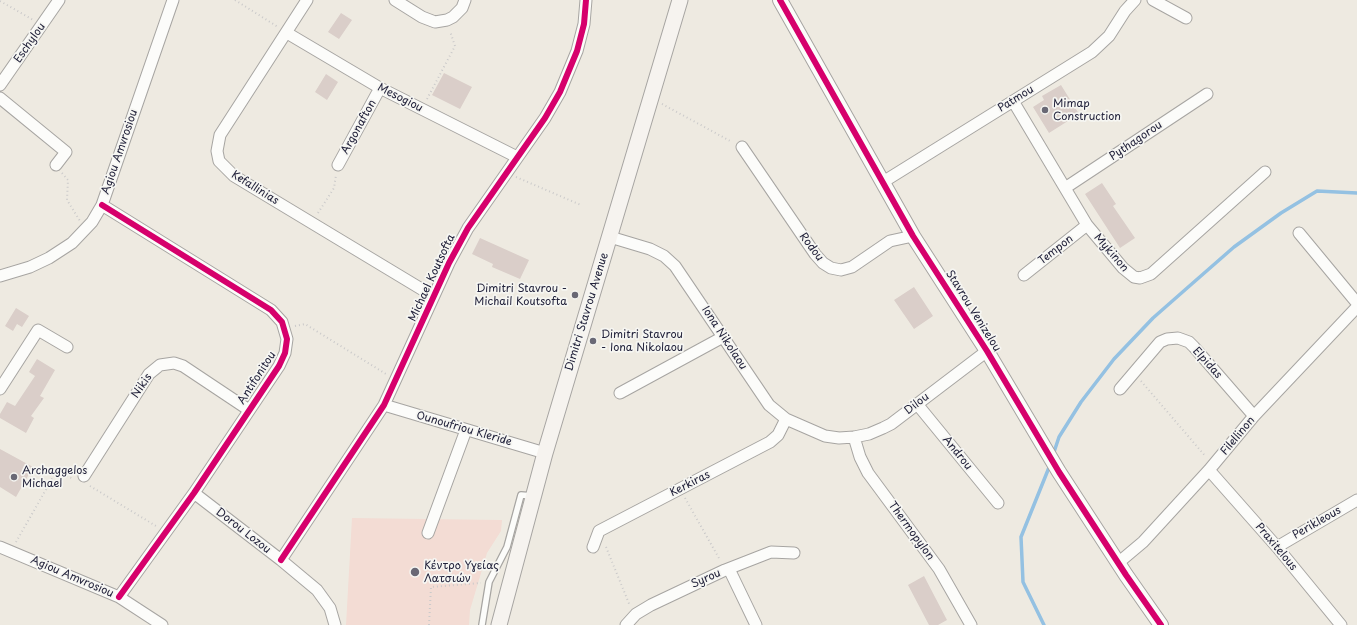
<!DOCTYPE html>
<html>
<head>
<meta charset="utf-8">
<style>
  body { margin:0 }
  canvas { display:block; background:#eeeae1 }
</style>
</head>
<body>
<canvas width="1357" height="625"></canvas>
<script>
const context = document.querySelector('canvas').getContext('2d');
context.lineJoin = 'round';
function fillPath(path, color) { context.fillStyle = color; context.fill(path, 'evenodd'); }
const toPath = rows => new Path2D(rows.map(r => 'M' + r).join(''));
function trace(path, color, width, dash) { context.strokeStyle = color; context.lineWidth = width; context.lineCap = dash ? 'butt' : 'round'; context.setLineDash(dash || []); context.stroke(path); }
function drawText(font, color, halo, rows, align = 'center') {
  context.font = font + ' "Playpen Sans",sans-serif'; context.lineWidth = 3.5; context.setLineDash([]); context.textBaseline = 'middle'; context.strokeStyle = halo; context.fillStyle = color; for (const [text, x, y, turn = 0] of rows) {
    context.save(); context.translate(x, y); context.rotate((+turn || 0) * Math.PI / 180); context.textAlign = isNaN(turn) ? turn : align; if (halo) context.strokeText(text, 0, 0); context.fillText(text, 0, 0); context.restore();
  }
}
fillPath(toPath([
  [352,518,502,520,501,531,487,553,470,610,469,625,346,625]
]), '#f3dcd4');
trace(toPath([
  [1053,455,1059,437,1081,402,1114,359,1153,318,1186,289,1234,247,1281,213,1317,191,1357,193],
  [1044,625,1023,582,1021,537,1050,465]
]), '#94c1e2', 3.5);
fillPath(toPath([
  [341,13,352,20,339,39,328,32],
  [444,73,472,87,460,109,432,95],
  [326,74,338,82,327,100,315,92],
  [1061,85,1079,114,1049,133,1033,107,1044,100,1042,96],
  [1102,183,1116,204,1113,206,1135,238,1120,248,1085,194],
  [480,238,529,260,520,279,492,267,493,264,472,254],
  [914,287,933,316,914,329,894,300],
  [16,308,29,316,22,327,17,324,13,331,5,326],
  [37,359,55,370,40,396,44,398,31,416,34,418,26,433,0,418,0,414,7,402,15,406,35,376,29,372],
  [0,449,33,467,16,497,0,487],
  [924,576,947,620,938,625,929,625,908,585]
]), '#dacec9');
const service = toPath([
  [482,625,489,582,507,547,521,495,533,496]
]);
const minor = toPath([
  [307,0,220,135,217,151,219,161,234,176,433,296],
  [395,0,422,17,435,22,447,20,453,17,462,8,465,0],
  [1153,0,1186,18],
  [287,33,380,88,517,157],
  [0,85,59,0],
  [0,98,66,152,56,165],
  [1013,101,1087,225,1123,268,1134,277,1140,278,1151,274,1265,172],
  [742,147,815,254,823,263,831,268,841,270,852,267,890,241,913,236],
  [338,165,380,88],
  [883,182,1092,52,1109,36,1125,11,1135,0],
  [1065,188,1207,94],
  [102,205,271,310,282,322,287,339,285,353,279,366,194,493,119,597],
  [1299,233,1357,303],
  [610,237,650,249,664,256,675,266,769,405,786,419,825,436,839,438,854,437,869,434,883,428,891,424,987,351],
  [1024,275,1087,225],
  [0,276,30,267,49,258,72,243,92,222,102,205,173,0],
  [0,389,38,330,67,347],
  [1120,389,1160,342,1167,339,1178,338,1189,342,1194,347,1254,416],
  [620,393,723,337],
  [917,404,998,503],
  [384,405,545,453],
  [854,437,860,457,868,473,939,569,971,625],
  [1209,470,1277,547,1341,625],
  [84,476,149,374,160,365,174,363,183,366,249,410],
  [194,493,281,560,317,590,330,608,335,625],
  [428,533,466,430],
  [0,547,119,597,162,625],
  [593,547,599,531,770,442,778,435,786,419],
  [1277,547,1357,500],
  [281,560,384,405,449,263,468,228,545,118,560,92,577,51,584,24,586,0],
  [1118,563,1143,542,1209,470,1254,416,1357,307],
  [729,569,756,625],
  [626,625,636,614,651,605,725,570,771,552,794,553]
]);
const tertiary = toPath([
  [780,0,913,236,987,351,1059,472,1126,575,1161,625]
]);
const secondary = toPath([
  [499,625,545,453,680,0]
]);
trace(service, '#a7a5a2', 8);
trace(minor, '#a7a5a2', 13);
trace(tertiary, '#a7a5a2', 16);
trace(secondary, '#a7a5a2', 17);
trace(toPath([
  [235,0,278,27],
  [0,1,33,20],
  [427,99,455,46,450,31],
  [662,104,732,142],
  [62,173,68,180,67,200,80,221],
  [516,177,581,205],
  [318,213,334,188,336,175],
  [295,326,305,324,386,374],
  [1141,381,1206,457],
  [90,486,156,526],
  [685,498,720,560],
  [16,542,56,472,74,479],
  [606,547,630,606],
  [429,625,431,587,481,583]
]), '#cbcaca', 2, [1, 3]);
trace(service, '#fcfcfa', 5.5);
trace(minor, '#fcfcfa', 11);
trace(tertiary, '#fcfcfa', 14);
trace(secondary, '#f6f3ef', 15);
trace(toPath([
  [780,0,913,236,987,351,1059,472,1126,575,1161,625],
  [102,205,271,310,282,322,287,339,285,353,279,366,194,493,119,597],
  [281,560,384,405,449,263,468,228,545,118,560,92,577,51,584,24,586,0]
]), '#d6006c', 6);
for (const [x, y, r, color] of [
  [1045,110,4,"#696875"],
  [575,295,4,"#696875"],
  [593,341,4,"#696875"],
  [14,477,4,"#696875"],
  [415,572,5,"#696875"]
]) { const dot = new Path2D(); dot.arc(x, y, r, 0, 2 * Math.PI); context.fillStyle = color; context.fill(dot); trace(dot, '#f6f6f2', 1.5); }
drawText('11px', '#22223b', '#f6f6f2', [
  ["Eschylou",30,43,-55],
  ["Mesogiou",400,98,27],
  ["Patmou",1016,99,-32],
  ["Argonafton",359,127,-61],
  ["Pythagorou",1136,141,-34],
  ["Agiou Amvrosiou",120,152,-71],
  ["Kefallinias",255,188,32],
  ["Rodou",811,247,53],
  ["Tempon",1056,250,-38],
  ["Mykinon",1111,253,49],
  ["Michael Koutsofta",432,278,-65],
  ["Stavrou Venizelou",973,311,58],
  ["Dimitri Stavrou Avenue",587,312,-73],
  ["Iona Nikolaou",724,338,57],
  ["Elpidas",1207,363,48],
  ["Antifonitou",257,378,-57],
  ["Nikis",142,386,-56],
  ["Dilou",917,404,-38],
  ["Ounoufriou Kleride",464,429,16],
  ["Filellinon",1238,436,-50],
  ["Androu",957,453,51],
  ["Kerkiras",690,484,-27],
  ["Perikleous",1317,523,-30],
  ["Dorou Lozou",243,531,38],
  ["Thermopylon",911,531,54],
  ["Praxitelous",1276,547,50],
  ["Agiou Amvrosiou",72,577,23],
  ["Syrou",706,579,-24]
]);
drawText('11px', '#22223b', '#f6f6f2', [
  ["Mimap",1053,104],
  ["Construction",1053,117],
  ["Dimitri Stavrou -",567,289,"right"],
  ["Michail Koutsofta",567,302,"right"],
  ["Dimitri Stavrou",601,335],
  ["- Iona Nikolaou",601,348],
  ["Archaggelos",22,471],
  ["Michael",22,484],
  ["Κέντρο Υγείας",424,566],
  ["Λατσιών",424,579]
], 'left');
</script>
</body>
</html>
